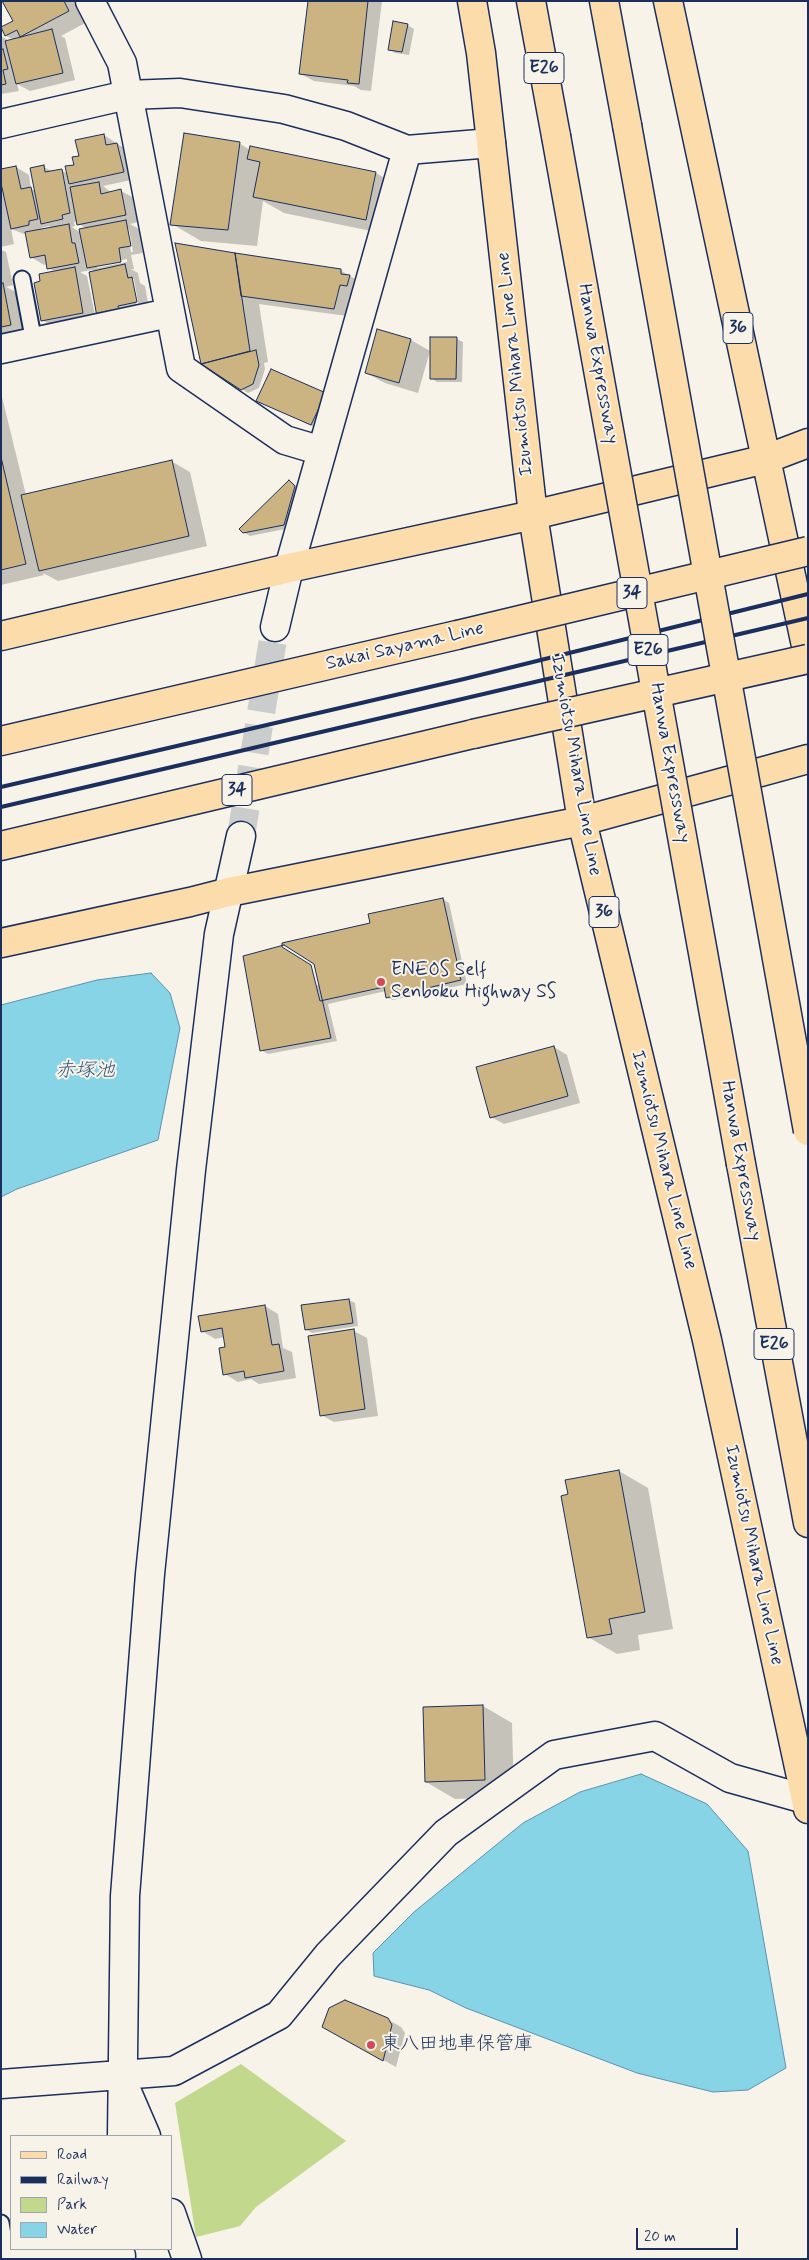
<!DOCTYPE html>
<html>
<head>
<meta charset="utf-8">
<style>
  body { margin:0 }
  #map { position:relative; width:809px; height:2260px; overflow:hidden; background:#f7f3e8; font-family:Mynerve,sans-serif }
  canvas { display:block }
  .frame { position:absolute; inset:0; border:2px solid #1b2f5e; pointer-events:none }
  .legend { position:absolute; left:10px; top:2135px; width:162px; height:115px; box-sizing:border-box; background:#f7f3e8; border:1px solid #9fa5b1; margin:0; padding:6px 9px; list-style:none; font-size:15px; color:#1b2f5e }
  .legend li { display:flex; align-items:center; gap:10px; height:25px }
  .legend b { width:25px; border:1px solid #9fa5b1 }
  .scale { position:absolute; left:636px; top:2228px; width:102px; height:22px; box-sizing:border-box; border:2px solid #1b2f5e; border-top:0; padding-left:6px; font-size:15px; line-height:18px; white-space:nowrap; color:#1b2f5e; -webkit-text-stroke:4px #f7f3e8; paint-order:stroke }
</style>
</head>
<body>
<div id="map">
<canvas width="809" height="2260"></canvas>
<div class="frame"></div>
<ul class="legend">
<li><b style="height:6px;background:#fddcac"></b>Road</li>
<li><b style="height:6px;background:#1b2f5e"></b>Railway</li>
<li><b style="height:14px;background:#c1d88d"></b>Park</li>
<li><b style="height:14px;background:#87d4e6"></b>Water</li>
</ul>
<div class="scale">20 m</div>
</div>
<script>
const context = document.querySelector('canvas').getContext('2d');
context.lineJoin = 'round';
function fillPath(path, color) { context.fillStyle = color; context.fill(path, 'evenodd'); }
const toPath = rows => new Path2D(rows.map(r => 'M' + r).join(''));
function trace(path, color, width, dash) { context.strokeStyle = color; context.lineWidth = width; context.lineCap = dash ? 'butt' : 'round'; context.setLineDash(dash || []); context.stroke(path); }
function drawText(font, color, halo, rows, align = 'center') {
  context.font = font + ' Mynerve,"Klee One",sans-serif'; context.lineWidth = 4; context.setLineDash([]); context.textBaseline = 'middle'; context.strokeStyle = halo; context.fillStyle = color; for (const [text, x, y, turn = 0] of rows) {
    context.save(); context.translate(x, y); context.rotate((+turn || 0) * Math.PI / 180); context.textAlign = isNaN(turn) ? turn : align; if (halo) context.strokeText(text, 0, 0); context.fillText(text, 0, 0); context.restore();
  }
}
fillPath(toPath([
  [241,2064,346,2141,256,2207,240,2226,196,2237,175,2103]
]), '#c1d88d');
const water = toPath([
  [151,973,170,993,180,1028,158,1140,17,1189,1,1197,1,1005,97,980,151,973],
  [641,1774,707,1804,748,1851,786,2068,748,2090,713,2092,637,2073,466,2008,429,1990,374,1976,373,1953,414,1912,523,1823,580,1792,641,1774]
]);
fillPath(water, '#87d4e6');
trace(water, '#5c92b0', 1);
fillPath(toPath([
  [4,1,76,1,87,22,61,36,65,38,75,80,30,91,17,84,19,91,1,94,1,36,9,41,14,40,6,36,14,21],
  [309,1,382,1,371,91,361,90,354,86,314,81,301,74],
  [407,25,414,29,409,55,395,53,389,49],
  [104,135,130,152,136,179,103,186,112,193,121,191,134,198,138,222,130,224,139,229,143,253,131,255,134,269,131,269,138,273,140,283,145,286,149,309,112,323,95,272,92,270,80,272,87,276,96,320,55,327,42,320,56,272,48,268,47,264,44,265,31,257,27,235,11,229,14,244,1,247,1,188,4,190,16,167,29,175,31,189,36,191,44,167,53,172,61,170,68,174,80,157],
  [78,221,79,224,87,229,81,233,72,227,75,226,74,222],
  [49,226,52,228,41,230,41,228],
  [127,229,129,229,133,252,131,252],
  [127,259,127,262,97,268,97,265],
  [131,279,134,279,139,308,137,308],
  [239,143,250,150,376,173,405,190,395,236,284,213,263,201,257,246,201,241,172,224],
  [177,244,340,270,362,283,360,292,353,291,347,316,259,304,268,362,264,363,265,369,259,388,248,393,203,363],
  [1,250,6,252,13,285,6,287,16,292,23,332,1,337],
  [378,331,411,340,430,351,418,393,385,383,366,373],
  [457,339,463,342,462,382,437,382,431,378],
  [1,393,26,495,171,461,190,472,207,546,58,581,43,573,44,575,1,585],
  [325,394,324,432,258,400],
  [290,481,301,490,290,528,250,536,243,532],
  [443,899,449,903,467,984,393,1000,387,997,386,991,328,1004,337,1041,268,1054,261,1050,371,924],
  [554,1047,567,1055,580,1103,504,1124,491,1117],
  [349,1300,355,1303,358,1326,312,1333,306,1329,303,1306],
  [265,1306,278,1314,283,1348,292,1352,296,1378,259,1384,251,1379,238,1382,225,1374,227,1348,225,1337,215,1339,202,1331],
  [354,1331,367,1338,378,1416,334,1422,321,1415],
  [619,1471,648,1488,673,1629,638,1635,640,1650,617,1654,588,1637],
  [483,1706,512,1723,514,1797,455,1799,426,1782,424,1708],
  [387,2019,401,2027,405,2033,396,2067,336,2034]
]), '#0003');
const building = toPath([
  [2,1,64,1,69,11,20,37,17,30,5,36,1,27,13,21,2,1],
  [308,1,368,1,359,84,347,83,348,80,299,74,308,1],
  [393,21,408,24,402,52,388,50,393,21],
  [52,29,63,73,16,84,5,41,52,29],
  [3,49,8,69,3,70,6,84,1,85,1,50,3,49],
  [184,133,240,142,228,230,170,225,184,133],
  [104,134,106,145,117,143,124,172,69,184,65,166,74,165,72,157,79,156,75,140,104,134],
  [250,146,376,172,366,220,253,197,260,162,247,159,250,146],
  [44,165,45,172,62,169,70,213,62,215,63,219,41,224,30,168,44,165],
  [16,166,21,189,31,187,38,219,29,221,29,225,11,229,1,183,1,169,16,166],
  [99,182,101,194,121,189,126,215,77,225,70,187,99,182],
  [126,220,131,246,119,248,121,262,87,268,79,229,126,220],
  [69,224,72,243,75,243,79,263,47,269,45,255,30,258,25,232,69,224],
  [175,243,235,253,250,351,201,364,175,243],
  [235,253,341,269,341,274,350,275,347,286,340,285,334,309,241,296,235,253],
  [125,264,128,278,132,277,137,302,118,306,119,312,97,317,89,272,125,264],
  [75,267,83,313,41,321,34,283,40,281,39,274,75,267],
  [3,283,11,325,1,327,1,284,3,283],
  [377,329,411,339,399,383,365,373,377,329],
  [430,337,457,337,456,379,430,379,430,337],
  [256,350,259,365,253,384,241,390,201,364,256,350],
  [271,369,326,393,311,425,256,401,271,369],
  [1,457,26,564,1,570,1,457],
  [172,460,189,536,39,571,21,495,172,460],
  [289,480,295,486,284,525,243,533,239,529,289,480],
  [443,898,461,980,386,998,384,987,320,1001,311,965,282,947,282,943,370,923,368,914,443,898],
  [284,945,314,964,331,1038,260,1051,243,956,284,945],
  [554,1046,568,1096,490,1118,476,1067,554,1046],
  [349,1299,353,1323,305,1330,301,1305,349,1299],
  [265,1305,272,1345,279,1344,284,1371,245,1378,244,1371,223,1375,219,1348,225,1347,222,1328,201,1332,198,1316,265,1305],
  [354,1329,365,1409,320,1416,308,1336,354,1329],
  [619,1470,645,1612,609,1619,612,1634,587,1638,561,1496,568,1494,565,1480,619,1470],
  [483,1705,485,1780,425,1782,423,1707,483,1705],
  [345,2000,388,2018,392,2025,383,2061,322,2027,329,2008,345,2000]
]);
fillPath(building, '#cbb382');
trace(building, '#1b2f5e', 1);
trace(toPath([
  [241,836,275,627]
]), '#cbcccc', 28, [28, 14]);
const lane = toPath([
  [22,279,34,342],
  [1,2223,6,2253]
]);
const street = toPath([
  [90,1,122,63,181,368,285,440,322,451],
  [1,349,169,313],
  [275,627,289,568,407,150],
  [1,2084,174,2071,279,2015,328,1955,446,1833,554,1755,655,1736,730,1778,805,1799],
  [127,2092,146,2136],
  [122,2136,125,1896,150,1574,191,1170,219,934,241,836],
  [171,2213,187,2259],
  [5,2259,6,2253,121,2256]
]);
const secondary = toPath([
  [1,124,127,95,180,93,284,109,346,126,407,150,491,143]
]);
const primary = toPath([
  [472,1,481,53,533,515,582,821,707,1340,808,1809],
  [668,1,808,655],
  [1,636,289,568,533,515,766,459,808,443],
  [1,741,457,635],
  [1,846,473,734],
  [1,943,190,902,229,892,582,821,808,759]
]);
const highway = toPath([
  [531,1,556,136],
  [604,1,627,125],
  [741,1164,808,1523]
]);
trace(lane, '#1b2f5e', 19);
trace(street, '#1b2f5e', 31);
trace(secondary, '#1b2f5e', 31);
trace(primary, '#1b2f5e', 31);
trace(highway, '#1b2f5e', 31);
trace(lane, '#f7f3e8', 15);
trace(street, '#f7f3e8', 28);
trace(secondary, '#f7f3e8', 28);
trace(primary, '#fddcac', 28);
trace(highway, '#fddcac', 28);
trace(toPath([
  [1,787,464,679,808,594],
  [1,807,808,618]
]), '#1b2f5e', 4);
const primaryBridge = toPath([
  [457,635,808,551],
  [473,734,808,659]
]);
const highwayBridge = toPath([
  [627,125,808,1131],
  [556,136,741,1164]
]);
trace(primaryBridge, '#1b2f5e', 31, []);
trace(highwayBridge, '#1b2f5e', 31, []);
trace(primaryBridge, '#fddcac', 28);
trace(highwayBridge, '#fddcac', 28);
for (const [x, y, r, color] of [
  [381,982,5,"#d1495b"],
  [371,2045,5,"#d1495b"]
]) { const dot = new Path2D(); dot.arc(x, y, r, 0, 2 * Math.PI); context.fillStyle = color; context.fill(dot); trace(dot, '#f7f3e8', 2); }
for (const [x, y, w] of [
  [544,68,40],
  [738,328,30],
  [632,593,30],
  [648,650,40],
  [237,790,30],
  [604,912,30],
  [774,1344,40]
]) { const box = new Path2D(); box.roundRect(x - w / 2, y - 15.5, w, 31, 4); context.fillStyle = '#f7f3e8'; context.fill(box); trace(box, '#1b2f5e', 1); }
drawText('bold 18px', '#1b2f5e', null, [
  ["E26",544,68],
  ["36",738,328],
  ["34",632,593],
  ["E26",648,650],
  ["34",237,790],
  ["36",604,912],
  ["E26",774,1344]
]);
drawText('19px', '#1b2f5e', '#f7f3e8', [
  ["Izumiotsu Mihara Line Line",516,364,-96],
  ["Hanwa Expressway",597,364,80],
  ["Sakai Sayama Line",405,647,-13],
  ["Hanwa Expressway",669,763,80],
  ["Izumiotsu Mihara Line Line",575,765,80],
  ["Izumiotsu Mihara Line Line",663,1160,76],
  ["Hanwa Expressway",740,1161,80],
  ["Izumiotsu Mihara Line Line",753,1555,78]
]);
drawText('19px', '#1b2f5e', '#f7f3e8', [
  ["ENEOS Self",391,971],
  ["Senboku Highway SS",391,993],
  ["東八田地車保管庫",381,2045]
], 'left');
drawText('italic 20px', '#365880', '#f7f3e8', [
  ["赤塚池",85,1072]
]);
</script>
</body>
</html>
